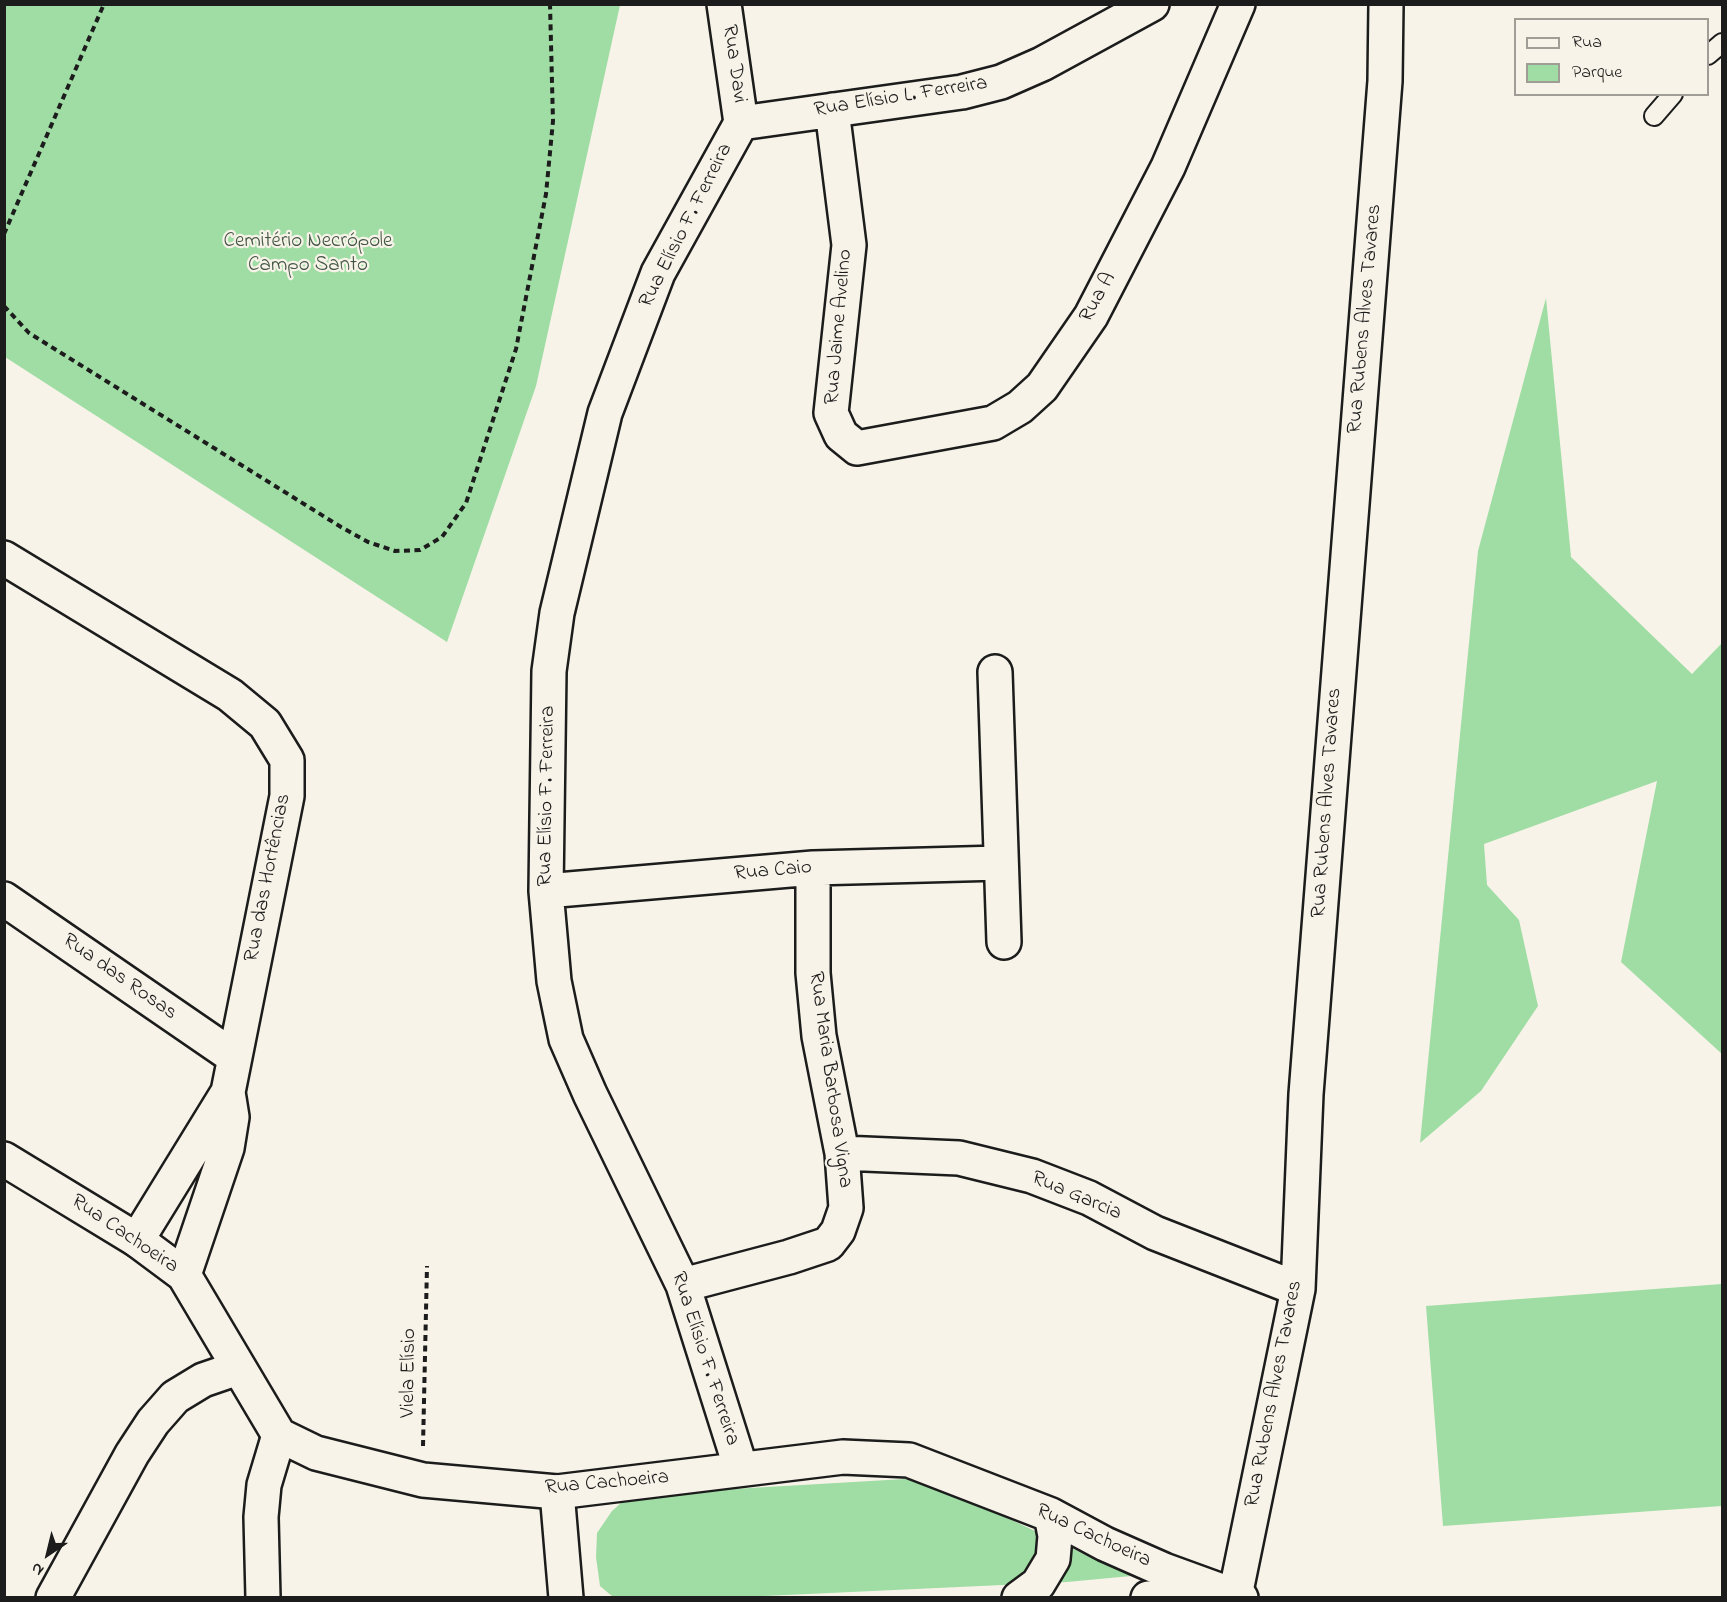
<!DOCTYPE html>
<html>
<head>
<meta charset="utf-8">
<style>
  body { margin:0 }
  #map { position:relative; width:1727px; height:1602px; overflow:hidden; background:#f7f3e8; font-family:"Indie Flower",sans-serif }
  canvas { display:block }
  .frame { position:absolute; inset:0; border:6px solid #1c1c1c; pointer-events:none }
  .legend { position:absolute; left:1514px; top:18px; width:195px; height:78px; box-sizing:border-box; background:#f7f3e8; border:2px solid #9f9d96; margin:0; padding:8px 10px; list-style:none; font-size:18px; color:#1c1c1c }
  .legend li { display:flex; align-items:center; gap:12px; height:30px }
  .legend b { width:30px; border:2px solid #9f9d96 }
  .north { position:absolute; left:18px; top:1524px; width:60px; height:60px; -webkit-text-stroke:4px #f7f3e8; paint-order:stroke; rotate:215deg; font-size:16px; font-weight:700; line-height:24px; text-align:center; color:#1c1c1c }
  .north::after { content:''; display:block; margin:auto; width:21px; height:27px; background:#1c1c1c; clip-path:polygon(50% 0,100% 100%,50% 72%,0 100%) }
</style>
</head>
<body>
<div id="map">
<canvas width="1727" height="1602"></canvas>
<div class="frame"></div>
<ul class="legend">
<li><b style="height:8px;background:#f7f3e8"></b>Rua</li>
<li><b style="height:16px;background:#9fdda4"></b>Parque</li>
</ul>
<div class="north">N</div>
</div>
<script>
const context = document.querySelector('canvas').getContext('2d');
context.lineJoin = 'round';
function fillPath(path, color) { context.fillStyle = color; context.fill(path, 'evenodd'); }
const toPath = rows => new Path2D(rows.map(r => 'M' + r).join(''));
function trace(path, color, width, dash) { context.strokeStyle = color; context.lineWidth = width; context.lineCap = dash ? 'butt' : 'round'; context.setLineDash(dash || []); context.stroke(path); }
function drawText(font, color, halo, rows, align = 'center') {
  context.font = font + ' "Indie Flower",sans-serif'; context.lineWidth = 4.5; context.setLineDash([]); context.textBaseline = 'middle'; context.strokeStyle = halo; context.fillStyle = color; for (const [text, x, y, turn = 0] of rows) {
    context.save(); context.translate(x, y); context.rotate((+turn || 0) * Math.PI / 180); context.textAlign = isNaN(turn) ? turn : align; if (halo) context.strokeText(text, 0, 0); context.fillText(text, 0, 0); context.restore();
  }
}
fillPath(toPath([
  [4,5,620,5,536,386,447,642,5,357],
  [1546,298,1571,557,1692,674,1722,643,1722,1054,1621,962,1657,781,1484,844,1487,885,1519,920,1538,1006,1481,1091,1420,1143,1478,551],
  [1722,1284,1722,1506,1443,1526,1426,1306],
  [922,1478,1131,1576,1067,1582,743,1597,613,1597,600,1586,596,1557,597,1533,612,1511,630,1495]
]), '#9fdda4');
const service = toPath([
  [1708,55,1722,43],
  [1654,116,1673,94]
]);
const minor = toPath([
  [724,4,741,123],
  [832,110,849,245,831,413,841,435,857,448,993,423,1020,407,1042,387,1091,316,1168,167,1238,4],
  [741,123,658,273,605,413,557,613,549,671,546,891,554,981,566,1039,590,1094,683,1285,741,1469],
  [741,123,962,92,1001,82,1042,64,1152,4],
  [4,558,230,695,265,724,287,760,287,796,228,1092,232,1117,227,1148,184,1275],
  [995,672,1004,942],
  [546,891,813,868,1000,863],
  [4,899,234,1057],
  [842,1153,959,1158,1032,1176,1089,1198,1155,1233,1298,1289],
  [137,1240,228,1092],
  [683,1285,789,1257,828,1244,838,1231,846,1208,842,1153,819,1036,813,973,813,868],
  [557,1492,566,1598],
  [53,1598,132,1454,153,1422,175,1397,203,1380,238,1368],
  [263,1598,261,1517,264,1485,279,1435],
  [1148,1598,1235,1596,1298,1289,1306,1094,1385,81,1386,4]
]);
const secondary = toPath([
  [4,1159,137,1240,184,1275,279,1435,316,1453,423,1480,557,1492,843,1457,909,1460,1051,1515,1105,1544,1164,1570,1241,1598],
  [1019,1598,1038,1584,1053,1559,1055,1536,1051,1515]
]);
trace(service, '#1c1c1c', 22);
trace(minor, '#1c1c1c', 38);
trace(secondary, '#1c1c1c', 38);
trace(toPath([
  [4,234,104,4],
  [4,306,29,333,341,527,368,542,395,551,420,550,442,537,466,503,516,349,546,194,553,121,550,4],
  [423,1446,427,1266]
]), '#1c1c1c', 4, [6, 4.5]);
trace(service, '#f7f3e8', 18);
trace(minor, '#f7f3e8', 33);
trace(secondary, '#f7f3e8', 33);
drawText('21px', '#1c1c1c', '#f7f3e8', [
  ["Rua Davi",733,64,82],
  ["Rua Elísio L. Ferreira",901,98,-9],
  ["Rua Elísio F. Ferreira",687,226,-63],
  ["Rua A",1099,298,-61],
  ["Rua Rubens Alves Tavares",1366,319,-85],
  ["Rua Jaime Avelino",840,327,-85],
  ["Rua Elísio F. Ferreira",548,796,-89],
  ["Rua Rubens Alves Tavares",1328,803,-86],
  ["Rua Caio",773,872,-5],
  ["Rua das Hortências",269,878,-79],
  ["Rua das Rosas",119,978,35],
  ["Rua Maria Barbosa Vigna",829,1080,82],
  ["Rua Garcia",1076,1197,23],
  ["Rua Cachoeira",124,1235,34],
  ["Rua Elísio F. Ferreira",704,1359,72],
  ["Viela Elísio",410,1373,-89],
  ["Rua Rubens Alves Tavares",1275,1394,-79],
  ["Rua Cachoeira",607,1484,-5],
  ["Rua Cachoeira",1093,1537,25]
]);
drawText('21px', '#435645', '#f7f3e8', [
  ["Cemitério Necrópole",308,243],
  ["Campo Santo",308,267]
]);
</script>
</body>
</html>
